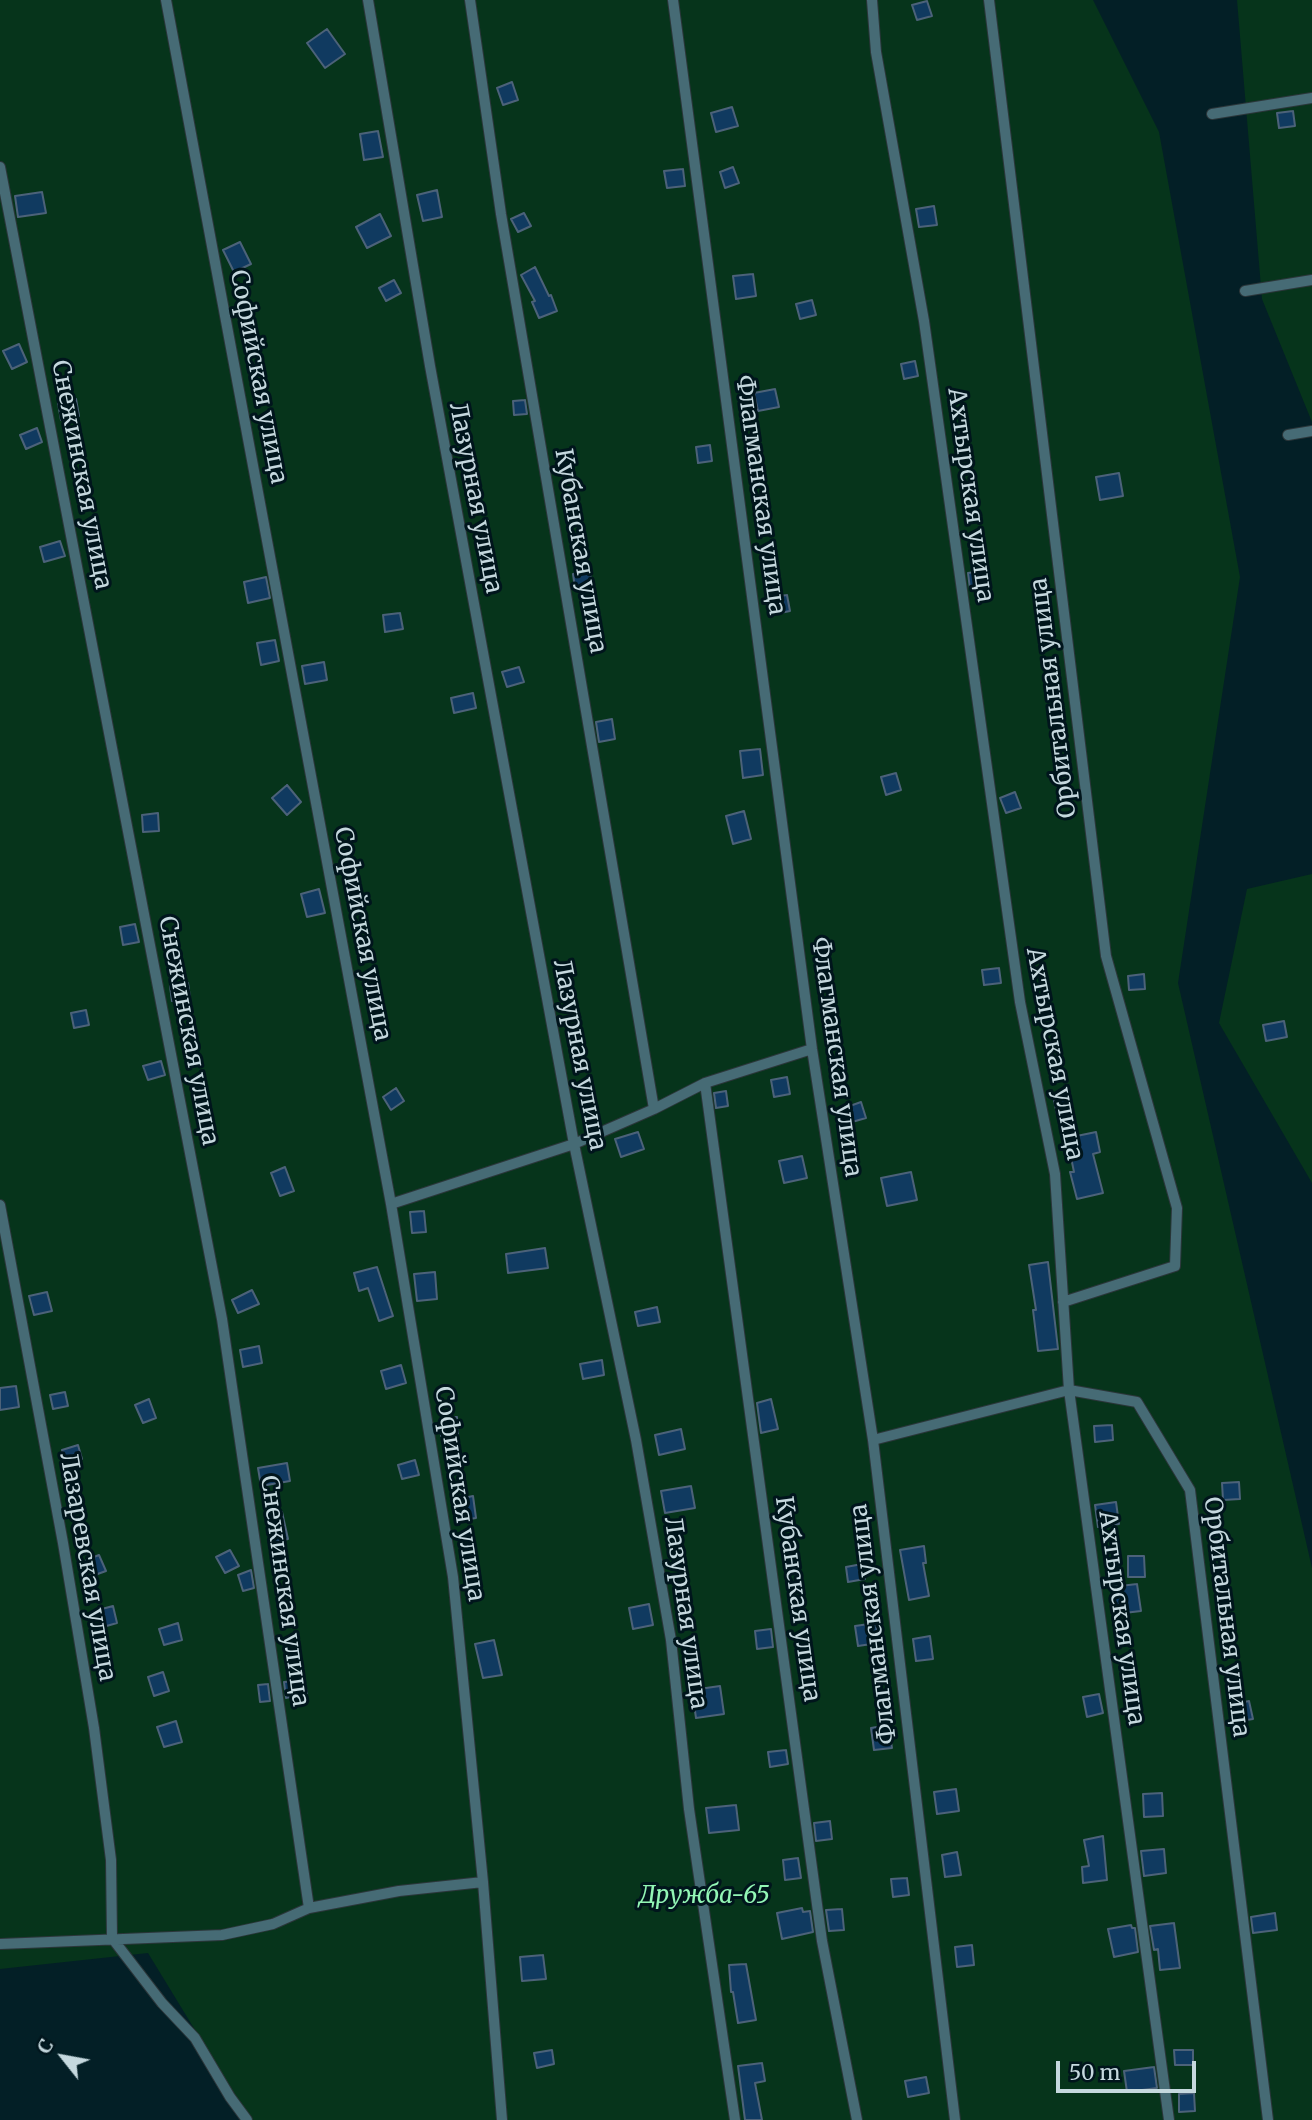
<!DOCTYPE html>
<html>
<head>
<meta charset="utf-8">
<style>
  body { margin:0 }
  #map { position:relative; width:1312px; height:2120px; overflow:hidden; background:#031f26; font-family:Merriweather,serif }
  canvas { display:block }
  .north { position:absolute; left:28px; top:2022px; width:70px; height:70px; -webkit-text-stroke:5px #00151c; paint-order:stroke; rotate:301deg; font-size:19px; font-weight:700; line-height:28px; text-align:center; color:#c5d8de }
  .north::after { content:''; display:block; margin:auto; width:24px; height:32px; background:#c5d8de; clip-path:polygon(50% 0,100% 100%,50% 72%,0 100%) }
  .scale { position:absolute; left:1056px; top:2061px; width:140px; height:32px; box-sizing:border-box; border:4px solid #c5d8de; border-top:0; padding-left:9px; font-size:21px; line-height:24px; white-space:nowrap; color:#c5d8de; -webkit-text-stroke:5px #00151c; paint-order:stroke }
</style>
</head>
<body>
<div id="map">
<canvas width="1312" height="2120"></canvas>
<div class="north">С</div>
<div class="scale">50 m</div>
</div>
<script>
const context = document.querySelector('canvas').getContext('2d');
context.lineJoin = 'round';
function fillPath(path, color) { context.fillStyle = color; context.fill(path, 'evenodd'); }
const toPath = rows => new Path2D(rows.map(r => 'M' + r).join(''));
function trace(path, color, width, dash) { context.strokeStyle = color; context.lineWidth = width; context.lineCap = dash ? 'butt' : 'round'; context.setLineDash(dash || []); context.stroke(path); }
function drawText(font, color, halo, rows, align = 'center') {
  context.font = font + ' Merriweather,serif'; context.lineWidth = 6; context.setLineDash([]); context.textBaseline = 'middle'; context.strokeStyle = halo; context.fillStyle = color; for (const [text, x, y, turn = 0] of rows) {
    context.save(); context.translate(x, y); context.rotate((+turn || 0) * Math.PI / 180); context.textAlign = isNaN(turn) ? turn : align; if (halo) context.strokeText(text, 0, 0); context.fillText(text, 0, 0); context.restore();
  }
}
fillPath(toPath([
  [0,0,1093,0,1159,132,1240,577,1178,983,1312,1568,1312,2120,250,2120,148,1953,0,1969],
  [1237,0,1312,0,1312,422,1262,299],
  [1312,874,1312,1183,1219,1023,1247,889]
]), '#06341b');
const building = toPath([
  [927,1,932,16,917,20,912,5,927,1],
  [327,29,345,54,325,68,307,43,327,29],
  [512,82,518,100,503,105,497,88,512,82],
  [732,107,738,126,716,132,711,113,732,107],
  [1293,111,1295,126,1279,128,1277,113,1293,111],
  [378,131,383,157,364,160,360,134,378,131],
  [733,167,739,183,725,188,720,172,733,167],
  [683,169,685,186,667,188,664,171,683,169],
  [437,190,442,217,423,221,417,195,437,190],
  [42,192,46,213,18,217,15,196,42,192],
  [934,206,937,225,919,227,916,209,934,206],
  [524,213,531,226,518,232,511,219,524,213],
  [380,214,391,236,367,248,356,227,380,214],
  [240,242,251,264,234,272,223,250,240,242],
  [535,267,549,296,551,295,557,311,539,318,532,302,535,301,521,275,535,267],
  [753,274,756,296,736,299,733,276,753,274],
  [394,280,401,293,386,301,379,288,394,280],
  [812,300,816,315,800,319,796,304,812,300],
  [19,344,27,362,12,369,3,351,19,344],
  [915,361,918,376,904,379,901,364,915,361],
  [775,389,779,407,758,411,754,393,775,389],
  [76,399,79,416,61,420,58,403,76,399],
  [525,400,527,414,514,415,513,401,525,400],
  [37,428,42,442,26,449,20,435,37,428],
  [710,445,712,461,698,463,696,447,710,445],
  [1119,473,1123,496,1100,500,1096,477,1119,473],
  [60,541,65,556,44,562,40,547,60,541],
  [590,571,592,586,575,588,573,574,590,571],
  [981,571,984,586,970,589,968,573,981,571],
  [266,577,270,598,248,603,244,582,266,577],
  [787,595,790,611,775,614,772,597,787,595],
  [400,613,403,629,385,632,383,615,400,613],
  [275,640,279,661,261,665,257,643,275,640],
  [324,662,327,680,305,684,302,666,324,662],
  [519,667,524,682,507,687,502,672,519,667],
  [473,693,476,708,454,713,451,698,473,693],
  [612,719,615,739,599,742,596,722,612,719],
  [760,749,763,775,743,778,740,751,760,749],
  [896,773,901,790,886,795,881,777,896,773],
  [287,785,301,802,287,815,272,798,287,785],
  [1015,792,1021,808,1006,813,1000,798,1015,792],
  [744,811,751,839,733,844,726,816,744,811],
  [158,813,159,831,143,832,142,815,158,813],
  [319,889,325,913,307,917,301,894,319,889],
  [135,924,139,942,123,945,120,927,135,924],
  [999,968,1001,983,984,985,982,970,999,968],
  [1144,974,1145,989,1129,990,1128,976,1144,974],
  [188,983,190,998,172,1001,170,986,188,983],
  [86,1010,89,1025,74,1028,71,1013,86,1010],
  [1284,1021,1287,1037,1266,1041,1263,1025,1284,1021],
  [161,1061,165,1075,148,1080,143,1066,161,1061],
  [787,1077,790,1094,774,1097,771,1080,787,1077],
  [396,1088,404,1101,391,1110,383,1097,396,1088],
  [726,1091,728,1106,716,1108,714,1093,726,1091],
  [1069,1092,1073,1110,1057,1114,1053,1096,1069,1092],
  [861,1102,866,1118,852,1122,847,1107,861,1102],
  [638,1132,644,1149,621,1157,615,1139,638,1132],
  [1096,1132,1100,1152,1093,1154,1103,1193,1077,1199,1070,1172,1074,1172,1067,1138,1096,1132],
  [802,1156,807,1178,784,1183,779,1161,802,1156],
  [285,1167,294,1191,280,1196,271,1173,285,1167],
  [911,1172,917,1200,887,1206,881,1178,911,1172],
  [424,1211,426,1232,412,1233,410,1212,424,1211],
  [545,1248,548,1268,508,1273,506,1254,545,1248],
  [1048,1262,1058,1349,1038,1351,1033,1310,1036,1310,1029,1265,1048,1262],
  [377,1267,393,1316,379,1321,368,1288,359,1291,354,1273,377,1267],
  [435,1272,437,1299,417,1301,414,1274,435,1272],
  [252,1290,259,1304,238,1313,232,1300,252,1290],
  [47,1292,52,1311,34,1315,29,1296,47,1292],
  [657,1307,660,1322,638,1326,635,1312,657,1307],
  [259,1346,262,1363,243,1367,240,1350,259,1346],
  [602,1360,604,1375,583,1379,580,1364,602,1360],
  [401,1365,406,1383,386,1389,381,1371,401,1365],
  [16,1386,19,1407,0,1410,0,1388,16,1386],
  [65,1392,68,1406,53,1409,50,1395,65,1392],
  [149,1399,156,1418,143,1423,135,1405,149,1399],
  [771,1399,778,1429,761,1433,757,1403,771,1399],
  [457,1417,458,1435,441,1436,441,1418,457,1417],
  [1112,1425,1113,1440,1095,1442,1094,1426,1112,1425],
  [681,1429,685,1449,659,1455,655,1435,681,1429],
  [78,1445,82,1459,66,1464,62,1450,78,1445],
  [415,1460,419,1475,402,1479,398,1465,415,1460],
  [287,1463,290,1481,261,1486,258,1468,287,1463],
  [1239,1482,1240,1499,1223,1500,1222,1483,1239,1482],
  [691,1486,695,1508,665,1513,661,1491,691,1486],
  [473,1496,476,1518,458,1521,454,1500,473,1496],
  [1116,1502,1119,1524,1098,1527,1095,1505,1116,1502],
  [282,1512,288,1539,272,1543,266,1516,282,1512],
  [924,1546,926,1563,923,1563,929,1596,909,1600,900,1550,924,1546],
  [230,1550,239,1566,225,1573,216,1557,230,1550],
  [99,1555,106,1571,92,1576,86,1560,99,1555],
  [1128,1556,1144,1556,1145,1577,1128,1577,1128,1556],
  [862,1564,865,1579,848,1582,846,1567,862,1564],
  [251,1570,254,1588,243,1591,238,1575,251,1570],
  [1137,1584,1141,1611,1116,1614,1112,1587,1137,1584],
  [649,1604,653,1625,633,1629,629,1608,649,1604],
  [113,1606,117,1623,103,1627,98,1610,113,1606],
  [178,1623,182,1640,164,1645,159,1629,178,1623],
  [876,1623,878,1643,858,1646,855,1626,876,1623],
  [771,1629,773,1647,757,1649,755,1631,771,1629],
  [930,1636,933,1659,916,1661,913,1639,930,1636],
  [494,1640,502,1675,483,1678,475,1644,494,1640],
  [163,1672,169,1691,154,1696,148,1677,163,1672],
  [304,1680,307,1693,286,1698,284,1682,304,1680],
  [268,1684,270,1701,260,1702,258,1685,268,1684],
  [720,1686,724,1714,696,1718,692,1690,720,1686],
  [1099,1694,1103,1713,1087,1717,1083,1697,1099,1694],
  [1249,1701,1253,1719,1235,1722,1231,1705,1249,1701],
  [176,1721,182,1742,164,1747,157,1727,176,1721],
  [888,1725,892,1748,874,1750,871,1728,888,1725],
  [786,1750,788,1764,770,1767,768,1752,786,1750],
  [956,1789,959,1811,937,1814,934,1792,956,1789],
  [1162,1793,1163,1816,1144,1817,1143,1794,1162,1793],
  [736,1805,739,1830,709,1833,706,1808,736,1805],
  [830,1821,832,1839,816,1841,814,1823,830,1821],
  [1103,1836,1107,1880,1083,1883,1082,1867,1089,1866,1084,1840,1103,1836],
  [1164,1849,1166,1873,1144,1876,1141,1851,1164,1849],
  [957,1852,961,1875,945,1877,942,1855,957,1852],
  [798,1858,801,1878,785,1880,783,1860,798,1858],
  [907,1878,909,1895,893,1897,891,1879,907,1878],
  [802,1908,803,1912,810,1911,813,1932,782,1939,777,1913,802,1908],
  [842,1909,844,1930,829,1931,826,1910,842,1909],
  [1275,1913,1277,1930,1253,1933,1251,1917,1275,1913],
  [1174,1923,1180,1968,1160,1970,1158,1949,1154,1950,1150,1926,1174,1923],
  [1131,1925,1132,1928,1135,1928,1138,1952,1114,1957,1108,1929,1131,1925],
  [972,1945,974,1965,957,1967,955,1947,972,1945],
  [543,1955,546,1979,522,1981,520,1957,543,1955],
  [746,1964,756,2020,738,2023,733,1992,731,1992,729,1965,746,1964],
  [552,2050,554,2064,537,2068,534,2053,552,2050],
  [1174,2050,1193,2050,1193,2065,1175,2065,1174,2050],
  [762,2063,765,2081,755,2083,762,2120,745,2120,738,2066,762,2063],
  [1154,2067,1157,2088,1127,2092,1124,2071,1154,2067],
  [926,2077,929,2093,908,2097,905,2081,926,2077],
  [1194,2093,1195,2111,1179,2112,1179,2094,1194,2093]
]);
fillPath(building, '#103a60');
trace(building, '#4c6279', 2);
const lane = toPath([
  [166,0,391,1204,453,1577,483,1882,502,2120],
  [368,0,430,366,574,1144,636,1440,671,1640,689,1809,735,2120],
  [470,0,501,214,654,1109],
  [673,0,812,1049,873,1440,955,2120],
  [872,0,876,52,924,321,1020,1002,1055,1174,1069,1390,1169,2120],
  [989,0,1106,956,1177,1208,1175,1266,1063,1302],
  [1212,114,1312,98],
  [0,167,222,1319,309,1908],
  [1245,291,1312,280],
  [1288,435,1312,431],
  [705,1083,822,1941,857,2120],
  [391,1204,574,1144,654,1109,705,1083,812,1049],
  [0,1205,63,1543,94,1728,111,1860,112,1938,162,2003,195,2038,230,2097,247,2120],
  [873,1440,1069,1390,1137,1402,1190,1490,1268,2120],
  [0,1944,222,1935,273,1924,309,1908,399,1891,483,1882]
]);
trace(lane, '#2b363a', 12);
trace(lane, '#466b75', 10);
drawText('24px', '#c5d8de', '#00151c', [
  ["Софийская улица",258,377,79],
  ["Снежинская улица",81,475,79],
  ["Флагманская улица",760,495,82],
  ["Ахтырская улица",970,495,82],
  ["Лазурная улица",475,498,79],
  ["Кубанская улица",580,551,80],
  ["Орбитальная улица",1054,698,-97],
  ["Софийская улица",362,934,79],
  ["Снежинская улица",188,1031,79],
  ["Ахтырская улица",1054,1054,79],
  ["Лазурная улица",579,1055,79],
  ["Флагманская улица",836,1057,82],
  ["Софийская улица",459,1494,81],
  ["Лазаревская улица",87,1567,80],
  ["Снежинская улица",284,1591,82],
  ["Кубанская улица",797,1599,82],
  ["Лазурная улица",685,1613,82],
  ["Орбитальная улица",1226,1617,83],
  ["Ахтырская улица",1121,1618,82],
  ["Флагманская улица",874,1624,-97]
]);
drawText('italic 24px', '#92f6b5', '#00151c', [
  ["Дружба-65",704,1896]
]);
</script>
</body>
</html>
